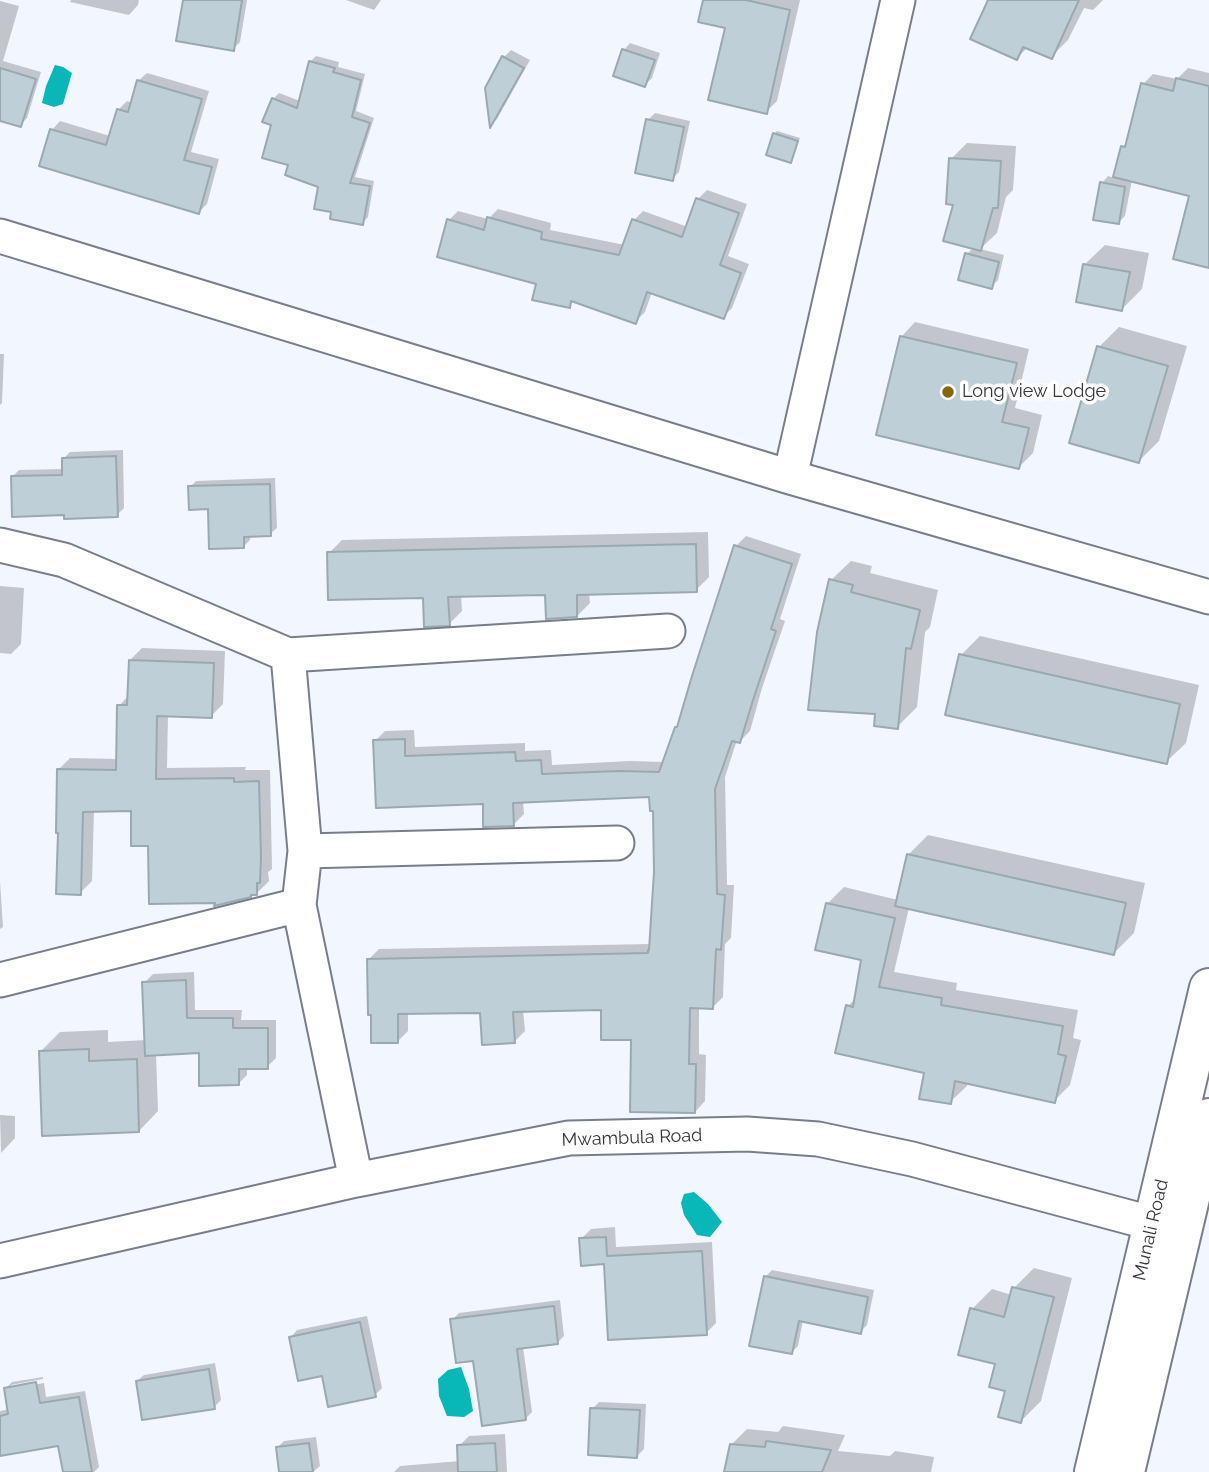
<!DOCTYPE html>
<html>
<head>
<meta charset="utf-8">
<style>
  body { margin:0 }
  canvas { display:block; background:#f2f6ff }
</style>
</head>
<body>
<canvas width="1209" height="1472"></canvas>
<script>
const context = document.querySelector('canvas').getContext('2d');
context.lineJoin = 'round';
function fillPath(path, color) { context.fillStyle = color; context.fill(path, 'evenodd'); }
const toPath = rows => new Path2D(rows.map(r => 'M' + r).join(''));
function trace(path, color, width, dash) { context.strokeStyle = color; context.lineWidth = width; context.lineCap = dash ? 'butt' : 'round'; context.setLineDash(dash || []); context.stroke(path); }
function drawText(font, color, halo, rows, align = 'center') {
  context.font = font + ' Raleway,sans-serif'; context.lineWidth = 7; context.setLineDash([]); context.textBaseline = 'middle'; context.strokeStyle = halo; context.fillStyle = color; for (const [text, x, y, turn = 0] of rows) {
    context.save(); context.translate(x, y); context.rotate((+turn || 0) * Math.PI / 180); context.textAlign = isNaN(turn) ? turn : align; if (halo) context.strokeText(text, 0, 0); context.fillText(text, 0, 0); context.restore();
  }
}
fillPath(toPath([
  [55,65,63,67,72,73,63,104,54,107,42,103,46,86],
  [694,1192,708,1204,722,1222,710,1237,697,1235,684,1215,681,1203,684,1194],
  [461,1367,469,1389,473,1411,464,1417,447,1416,439,1396,438,1379,448,1370]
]), '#08b7b8');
fillPath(toPath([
  [71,0,139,0,138,5,129,15,70,2],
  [185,0,247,0,240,42,233,49],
  [346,0,381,0,374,10],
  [704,0,800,0,777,101,766,112,727,27],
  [991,0,1103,0,1093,10,1084,8,1068,40,1051,57,1028,47,1017,58],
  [0,1,19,6,3,61,41,72,27,118,20,125,2,119,0,123],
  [630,43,660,53,652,78,645,85,624,50],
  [511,50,530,60,497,119,492,124,487,88,504,57],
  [316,56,339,62,338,67,365,74,356,111,374,118,355,177,374,181,368,217,362,223,333,210,320,185,291,164,274,124,273,99,279,93,300,101,310,62],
  [1188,68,1209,73,1209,257,1191,195,1132,180,1125,216,1118,223,1102,183,1108,176,1115,178,1123,147,1128,141,1143,84,1153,74,1177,79],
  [147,73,209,91,191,152,219,159,207,204,199,212,52,130,60,121,110,136,118,110,127,101,132,103,138,81],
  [655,113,690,121,679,172,672,179,648,120],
  [777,131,800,138,793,158,790,161,774,134],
  [967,143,1016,146,1013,190,1006,197,997,233,980,249,1004,255,998,280,991,287,967,254,974,247,955,203,951,159],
  [707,190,747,204,728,256,749,264,732,308,723,317,652,292,645,312,635,322,575,300,569,306,449,220,458,211,488,219,498,209,551,223,550,230,625,245,634,220,643,211,688,227,698,199],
  [1105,245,1149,253,1142,289,1122,309,1085,264],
  [915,322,1029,349,1015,408,1042,415,1033,453,1019,467,902,336],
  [1119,327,1187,346,1159,441,1139,461,1099,347],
  [0,354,4,354,2,403,0,405],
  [123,450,124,508,117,515,65,513,12,477,19,470,64,469,63,459,70,452],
  [275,478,277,528,270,534,250,535,250,540,244,546,190,487,196,481],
  [708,532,709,577,696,590,589,593,590,603,577,616,547,593,461,595,462,611,449,624,424,596,329,553,342,540],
  [746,536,801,554,780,619,785,621,762,688,750,731,740,741,737,740,725,777,727,885,734,885,731,938,725,944,723,997,713,1007,699,1007,699,1054,706,1055,705,1101,695,1112,633,1038,603,1008,523,1010,525,1031,515,1041,482,1011,408,1012,408,1031,398,1041,369,959,379,949,651,944,656,872,654,809,651,795,523,801,524,814,513,825,485,803,375,741,385,731,414,730,415,747,525,743,525,751,551,750,552,765,630,761,664,762,679,725,736,546],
  [851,561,872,566,870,573,938,590,930,627,925,632,917,707,897,727,831,580],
  [0,586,24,588,21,644,11,654,0,653],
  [980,636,1199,685,1186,743,1166,762,961,655],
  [142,648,225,651,223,704,211,716,168,714,167,768,246,767,245,770,270,770,272,869,268,872,269,881,257,893,253,893,251,896,150,844,132,810,94,810,92,881,80,893,58,770,70,758,118,759,119,706,129,695,130,660],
  [928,835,1145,883,1134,933,1114,953,909,908,894,972,957,983,956,990,1078,1010,1073,1038,1081,1040,1070,1085,1054,1101,967,1082,967,1086,950,1102,926,1072,848,1006,856,998,863,959,828,903,844,887,898,900,908,855],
  [0,881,3,927,0,929],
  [194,972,195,1010,242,1010,241,1020,276,1020,276,1058,267,1067,247,1067,247,1075,238,1084,200,1051,156,1054,158,1111,139,1131,40,1052,60,1032,108,1030,108,1042,146,1040,144,983,153,974],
  [0,1115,15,1116,15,1138,1,1153],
  [615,1227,616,1247,712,1242,716,1323,706,1333,606,1262,581,1239,591,1229],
  [1034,1268,1072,1278,1041,1401,1021,1421,997,1363,972,1309,992,1289,1012,1295,1014,1288],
  [772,1270,874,1290,867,1325,860,1332,803,1320,798,1346,791,1353,765,1277],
  [560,1300,564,1336,557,1343,523,1347,532,1412,525,1419,452,1320,459,1313],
  [367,1316,382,1388,375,1395,323,1374,291,1337,297,1330],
  [215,1363,221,1400,214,1407,137,1381,144,1375],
  [43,1377,43,1379,11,1385,11,1389,44,1383,46,1397,85,1391,99,1467,94,1472,65,1472,60,1444,0,1454,0,1411,9,1409,5,1389,12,1382],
  [599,1402,646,1404,644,1449,637,1456,592,1409],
  [783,1426,845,1435,838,1451,890,1456,895,1451,934,1457,931,1472,726,1472,731,1445,747,1429,778,1432],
  [505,1434,507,1472,394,1472,400,1466,460,1461,459,1446,469,1436],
  [316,1437,320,1466,313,1472,281,1472,277,1448,284,1441]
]), '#0003');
const building = toPath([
  [183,0,242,0,234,51,176,41,183,0],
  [703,0,746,0,790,10,767,114,708,100,725,28,698,22,703,0],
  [988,0,1079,0,1052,59,1023,47,1017,60,970,39,988,0],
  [622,49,655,60,645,87,613,76,622,49],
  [502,56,524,68,490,128,485,88,502,56],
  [309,61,335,68,333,72,361,80,352,117,370,123,350,183,370,186,363,225,330,219,331,212,314,209,318,187,285,175,288,165,262,158,271,125,262,122,272,98,297,108,309,61],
  [0,68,36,79,21,127,0,121,0,68],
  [1176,78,1209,86,1209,268,1173,259,1189,196,1113,177,1121,146,1125,147,1141,83,1173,91,1176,78],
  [137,80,202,99,184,160,212,167,199,214,39,166,50,129,106,145,117,109,128,112,137,80],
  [646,119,684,127,673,181,635,173,646,119],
  [773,133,798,141,791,163,766,155,773,133],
  [949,158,1001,161,998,208,993,208,981,251,943,241,953,205,946,204,949,158],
  [1100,182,1125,187,1119,224,1093,220,1100,182],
  [696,198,739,213,720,265,741,273,724,319,647,292,636,324,571,301,570,308,532,300,536,284,437,257,447,219,484,230,487,217,542,232,541,239,619,255,632,219,682,237,696,198],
  [965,253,999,262,992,289,958,280,965,253],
  [1083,264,1130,272,1122,311,1076,302,1083,264],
  [900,336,1017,363,1002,422,1029,428,1019,469,876,435,900,336],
  [1097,346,1168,366,1139,463,1069,443,1097,346],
  [116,456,118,517,64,519,64,515,12,517,11,476,62,475,62,458,116,456],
  [270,484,271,536,244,537,244,548,209,549,208,509,189,510,188,486,270,484],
  [696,544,697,592,577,595,577,617,546,619,545,595,448,597,450,626,424,627,423,598,328,600,327,552,696,544],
  [734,545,792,564,771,629,776,631,753,700,740,743,732,741,715,789,717,894,725,895,721,950,716,949,713,1009,690,1008,689,1064,696,1064,695,1113,630,1112,631,1040,601,1040,601,1010,513,1012,515,1043,482,1045,480,1013,398,1014,398,1043,371,1043,371,1015,368,1015,367,959,648,953,648,950,649,950,654,872,653,811,650,811,649,797,513,803,514,826,483,827,483,804,376,808,373,740,405,739,405,756,515,752,516,761,541,760,542,774,619,771,659,772,675,727,677,727,692,676,734,545],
  [829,579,853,585,851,592,920,610,911,649,906,648,898,729,874,726,875,714,808,710,817,632,829,579],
  [959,654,1180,704,1167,764,945,715,959,654],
  [129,660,214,663,212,718,157,716,156,779,234,778,234,782,259,781,261,857,260,883,257,883,257,895,251,895,251,897,214,906,215,903,149,904,148,846,131,846,131,811,83,812,81,895,56,894,58,833,56,833,57,769,116,770,117,705,127,705,129,660],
  [907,854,1126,903,1114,955,895,906,907,854],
  [826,903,895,918,879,987,942,998,941,1005,1063,1026,1058,1054,1066,1056,1055,1103,955,1081,951,1104,919,1099,924,1073,835,1053,846,1005,853,1007,861,960,815,950,826,903],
  [186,980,187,1018,233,1018,233,1028,268,1028,268,1069,239,1069,239,1085,199,1086,199,1053,145,1056,142,982,186,980],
  [89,1049,89,1061,137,1059,139,1132,42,1136,39,1051,89,1049],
  [606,1237,607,1256,702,1251,707,1335,608,1340,604,1264,581,1266,579,1238,606,1237],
  [764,1276,868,1297,861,1334,799,1321,792,1354,749,1346,764,1276],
  [1012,1287,1054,1297,1021,1423,998,1417,1005,1391,989,1387,995,1364,958,1355,970,1308,1004,1317,1012,1287],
  [554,1306,558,1344,517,1349,526,1420,482,1426,473,1361,456,1363,450,1319,554,1306],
  [360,1322,376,1397,328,1407,322,1376,298,1381,289,1337,360,1322],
  [209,1369,215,1409,142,1420,136,1381,209,1369],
  [36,1382,40,1403,79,1397,92,1472,63,1472,58,1446,0,1456,0,1416,8,1414,4,1388,36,1382],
  [590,1408,640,1410,637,1458,588,1455,590,1408],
  [766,1441,831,1450,822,1472,724,1472,730,1444,765,1447,766,1441],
  [309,1443,313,1472,279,1472,276,1447,309,1443],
  [495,1443,497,1472,458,1472,457,1445,495,1443]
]);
fillPath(building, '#bfcfd8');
trace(building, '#99a9b1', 2);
const street = toPath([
  [0,236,790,477,1209,597],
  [790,477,898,0],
  [0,545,64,560,288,655,305,851,299,905,356,1180],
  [288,655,668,631],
  [305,851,617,843],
  [0,980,299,905],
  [0,1261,356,1180,569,1138,747,1134,818,1139,912,1159,1177,1230]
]);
const secondary = toPath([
  [1094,1472,1209,988],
  [1125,1472,1209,1118]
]);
trace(street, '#777e8a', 37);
trace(secondary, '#777e8a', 42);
trace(street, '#fff', 33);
trace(secondary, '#fff', 38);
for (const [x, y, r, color] of [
  [948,392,7,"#836700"]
]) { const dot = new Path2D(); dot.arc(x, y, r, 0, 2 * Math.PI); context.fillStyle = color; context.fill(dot); trace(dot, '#fff', 2.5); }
drawText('18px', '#34363c', '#fff', [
  ["Long view Lodge",962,392]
], 'left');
drawText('18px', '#34363c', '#fff', [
  ["Mwambula Road",632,1138,-2],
  ["Munali Road",1151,1230,-77]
]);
</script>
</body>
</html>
